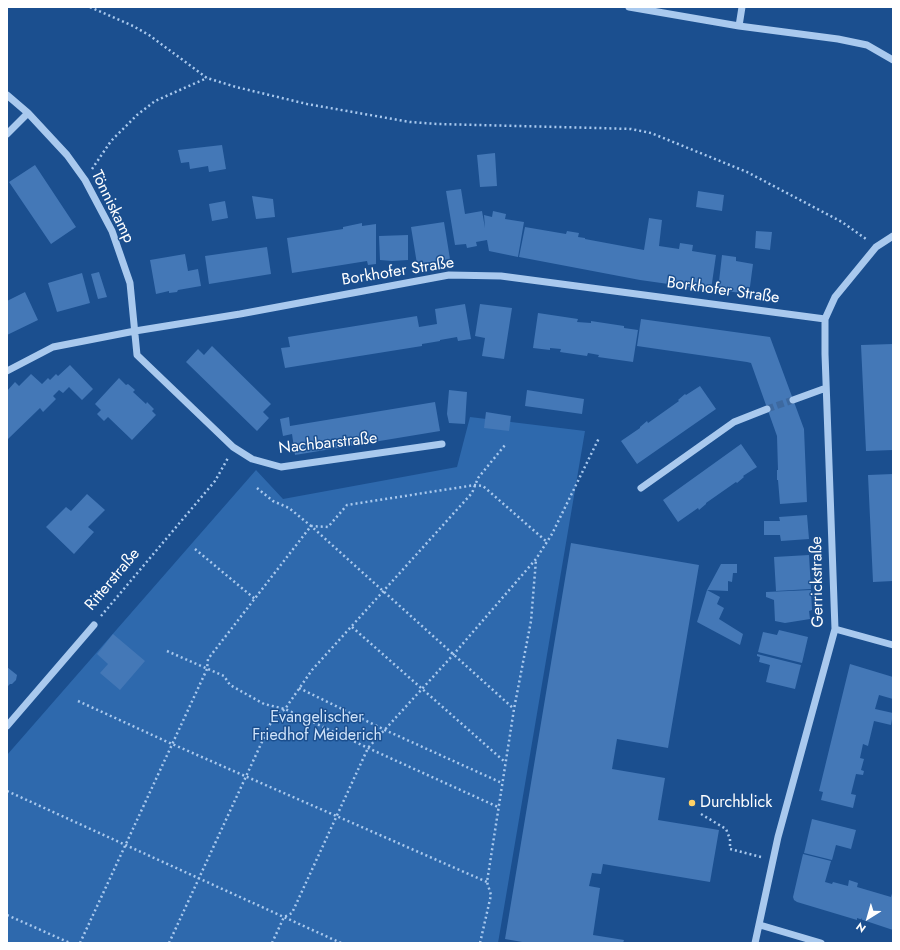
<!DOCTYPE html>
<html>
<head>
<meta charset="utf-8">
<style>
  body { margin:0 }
  #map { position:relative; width:900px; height:950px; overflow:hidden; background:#1b4f8f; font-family:Jost,sans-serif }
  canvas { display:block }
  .frame { position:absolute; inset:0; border:8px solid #fff; pointer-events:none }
  .north { position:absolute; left:848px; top:898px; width:40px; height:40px; -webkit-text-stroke:3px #1b4f8f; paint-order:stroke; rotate:217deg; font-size:11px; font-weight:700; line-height:16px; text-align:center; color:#fff }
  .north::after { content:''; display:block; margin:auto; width:14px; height:18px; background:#fff; clip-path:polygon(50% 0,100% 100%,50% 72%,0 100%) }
</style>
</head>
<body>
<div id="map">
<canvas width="900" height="950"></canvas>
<div class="frame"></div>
<div class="north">N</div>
</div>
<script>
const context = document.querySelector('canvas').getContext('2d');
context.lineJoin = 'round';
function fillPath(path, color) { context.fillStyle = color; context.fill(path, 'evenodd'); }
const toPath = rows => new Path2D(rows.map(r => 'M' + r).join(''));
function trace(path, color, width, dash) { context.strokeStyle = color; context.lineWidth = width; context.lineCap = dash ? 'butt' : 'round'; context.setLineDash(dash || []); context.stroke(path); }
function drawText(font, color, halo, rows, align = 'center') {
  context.font = font + ' Jost,sans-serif'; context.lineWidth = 3; context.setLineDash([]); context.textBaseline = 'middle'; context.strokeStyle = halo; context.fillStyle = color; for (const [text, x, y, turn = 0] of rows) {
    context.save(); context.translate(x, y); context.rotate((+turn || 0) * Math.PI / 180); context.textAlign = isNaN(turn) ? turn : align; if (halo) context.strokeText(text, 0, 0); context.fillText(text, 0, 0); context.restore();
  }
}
fillPath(toPath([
  [470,417,585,431,498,943,7,943,7,755,256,470,283,499,457,467]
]), '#2e69ad');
fillPath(toPath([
  [222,145,226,169,209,172,208,166,190,169,189,162,181,163,178,150],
  [495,153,497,186,480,187,477,155],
  [35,165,76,227,51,244,9,182],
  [461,189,465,214,482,211,485,228,484,215,492,217,493,211,506,214,505,219,524,222,518,257,489,251,487,240,476,242,477,246,467,248,466,244,455,245,446,191],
  [698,191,724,195,722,211,696,207],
  [252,196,273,199,275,217,256,219],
  [225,201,228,218,212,221,209,204],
  [649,218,662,220,659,246,679,249,680,243,693,245,692,251,716,255,711,290,640,280,519,257,525,227,566,234,567,231,579,233,578,237,585,238,585,239,644,250],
  [444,222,450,259,417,264,411,227],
  [362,223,362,226,376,224,376,264,368,265,367,261,292,273,287,238,343,229,343,227],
  [756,231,772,232,770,250,755,248],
  [408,235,408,260,392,261,380,260,379,236],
  [267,247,271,274,209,284,205,256],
  [185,254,188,271,198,269,201,286,178,290,177,292,169,293,169,291,156,294,150,260],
  [722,255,736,257,736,261,753,264,749,294,718,290],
  [99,272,107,297,98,299,91,274],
  [82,273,90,303,57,312,48,283],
  [25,292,38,320,7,335,7,301],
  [465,304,471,339,458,341,457,337,440,340,440,341,422,344,422,346,285,368,281,348,290,347,288,337,417,316,419,327,437,324,435,309],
  [480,304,512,308,504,359,482,356,485,338,475,336],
  [538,313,578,319,577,322,591,323,591,321,624,326,624,328,638,330,633,362,598,357,599,355,588,353,587,356,560,352,561,349,550,348,550,350,533,348],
  [641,319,770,337,804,429,807,502,780,504,778,480,777,480,777,470,778,470,777,436,751,363,747,362,637,346],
  [893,344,893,450,866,451,861,345],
  [212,346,271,404,263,412,269,418,257,431,186,362,198,349,204,355],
  [70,365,93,389,82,400,69,387,63,393,59,390,53,396,56,399,43,412,40,408,7,440,7,391,15,382,19,386,31,374,42,384,48,378,50,380,56,374,58,376],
  [119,378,126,385,128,384,135,390,133,392,146,404,147,402,154,409,152,411,156,415,132,440,108,417,104,421,97,414,101,410,95,404],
  [700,386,716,409,637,464,621,441,640,428,640,427,647,421,648,423,679,401,678,400,685,394,686,395],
  [449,390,467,392,465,424,449,423,447,414],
  [527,390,584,399,582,414,525,406],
  [435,402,440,431,295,455,292,434,283,436,280,419,289,417,290,426],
  [486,412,511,416,509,431,484,428],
  [741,444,757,467,743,476,744,477,737,483,736,482,706,503,706,504,699,510,698,508,678,522,663,500],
  [893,474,893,581,873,582,868,475],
  [87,494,105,510,88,527,94,532,74,554,46,527,66,507,71,511],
  [807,515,809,539,781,541,780,535,764,535,764,521,780,521,779,517],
  [571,543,699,565,668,748,617,739,612,769,665,778,658,820,719,830,710,882,603,864,601,874,592,873,589,886,600,888,593,935,624,940,623,943,528,943,505,939],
  [809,555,811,589,776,591,774,557],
  [721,564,737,564,737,573,733,573,732,582,728,581,728,591,707,590],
  [707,590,720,597,717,604,724,608,719,619,743,634,740,645,697,622],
  [811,590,812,610,809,611,810,619,785,623,775,621,774,600,766,597,766,592],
  [779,630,808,637,802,663,758,652,763,632,777,635],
  [113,634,145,661,120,690,100,673,108,664,97,654],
  [757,654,801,665,795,689,766,682,770,665,759,662,760,657,757,656],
  [850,664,893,677,893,699,879,695,875,709,893,713,891,725,874,721,868,746,863,744,860,758,864,759,861,770,864,771,863,775,856,774,851,794,856,795,853,808,821,800,823,792,819,791],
  [7,667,17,675,16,680,12,684,10,684,7,687],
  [812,819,856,830,851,849,836,845,832,860,804,853],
  [803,854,831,861,825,882,832,884,833,882,848,886,849,880,858,883,857,887,891,897,893,890,893,930,857,918,857,920,797,902,794,900,793,897]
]), '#4478b7');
trace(toPath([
  [767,409,793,400]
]), '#3d69a0', 7, [7, 3.5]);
trace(toPath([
  [90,7,133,26,149,35,207,78,236,87,307,104,410,122,438,124,598,128,631,129,651,133,747,172,842,222,866,239],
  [92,169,111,141,137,115,155,101,207,78],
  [257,488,273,501,289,508,311,526,514,709],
  [195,549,255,599],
  [101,616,215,481,228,458],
  [352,627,505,762],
  [167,651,224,676,230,685,264,704,285,709,368,748,498,807],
  [299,688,385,730,502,783],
  [78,701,172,744,487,882],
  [7,791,341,943],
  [701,814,726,829,730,839,730,849,761,857],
  [7,915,70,943],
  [80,943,207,669,208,659,311,526,328,527,347,505,475,485,483,486,547,542],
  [169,943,273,718,285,709,312,670,472,493,478,478,505,445],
  [272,943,284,917,292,913,368,748,453,655,536,559,552,534,599,438],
  [480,943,491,895,487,882,514,709,531,621,536,560]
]), '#a9c9ee', 2.5, [2, 3]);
trace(toPath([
  [629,7,739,26],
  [742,7,739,26,838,39,867,45,893,60],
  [7,95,28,113,67,155,85,180,112,231,130,283,137,355,233,447,252,459,281,467,442,444],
  [7,134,28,113],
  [7,371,53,347,135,331,240,314,449,275,501,276,825,319],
  [793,400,826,388],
  [641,488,734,422,767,409],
  [835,629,893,645],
  [7,726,94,625],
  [760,925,821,943],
  [755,943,778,837,835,629,825,354,825,319,835,297,876,247,893,236]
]), '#a9c9ee', 7);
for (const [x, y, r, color] of [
  [692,803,4,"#ffd166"]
]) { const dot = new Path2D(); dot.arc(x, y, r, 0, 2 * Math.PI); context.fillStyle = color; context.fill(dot); trace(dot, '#1b4f8f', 1.5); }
drawText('16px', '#fff', '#1b4f8f', [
  ["Tönniskamp",112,207,64],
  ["Borkhofer Straße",398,272,-9],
  ["Borkhofer Straße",723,291,8],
  ["Nachbarstraße",328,444,-6],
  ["Ritterstraße",113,580,-50],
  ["Gerrickstraße",818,582,-91]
]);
drawText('16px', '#cfe3fa', '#1b4f8f', [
  ["Evangelischer",317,718],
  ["Friedhof Meiderich",317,736]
]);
drawText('16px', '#fff', '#1b4f8f', [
  ["Durchblick",700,803]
], 'left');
</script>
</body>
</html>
